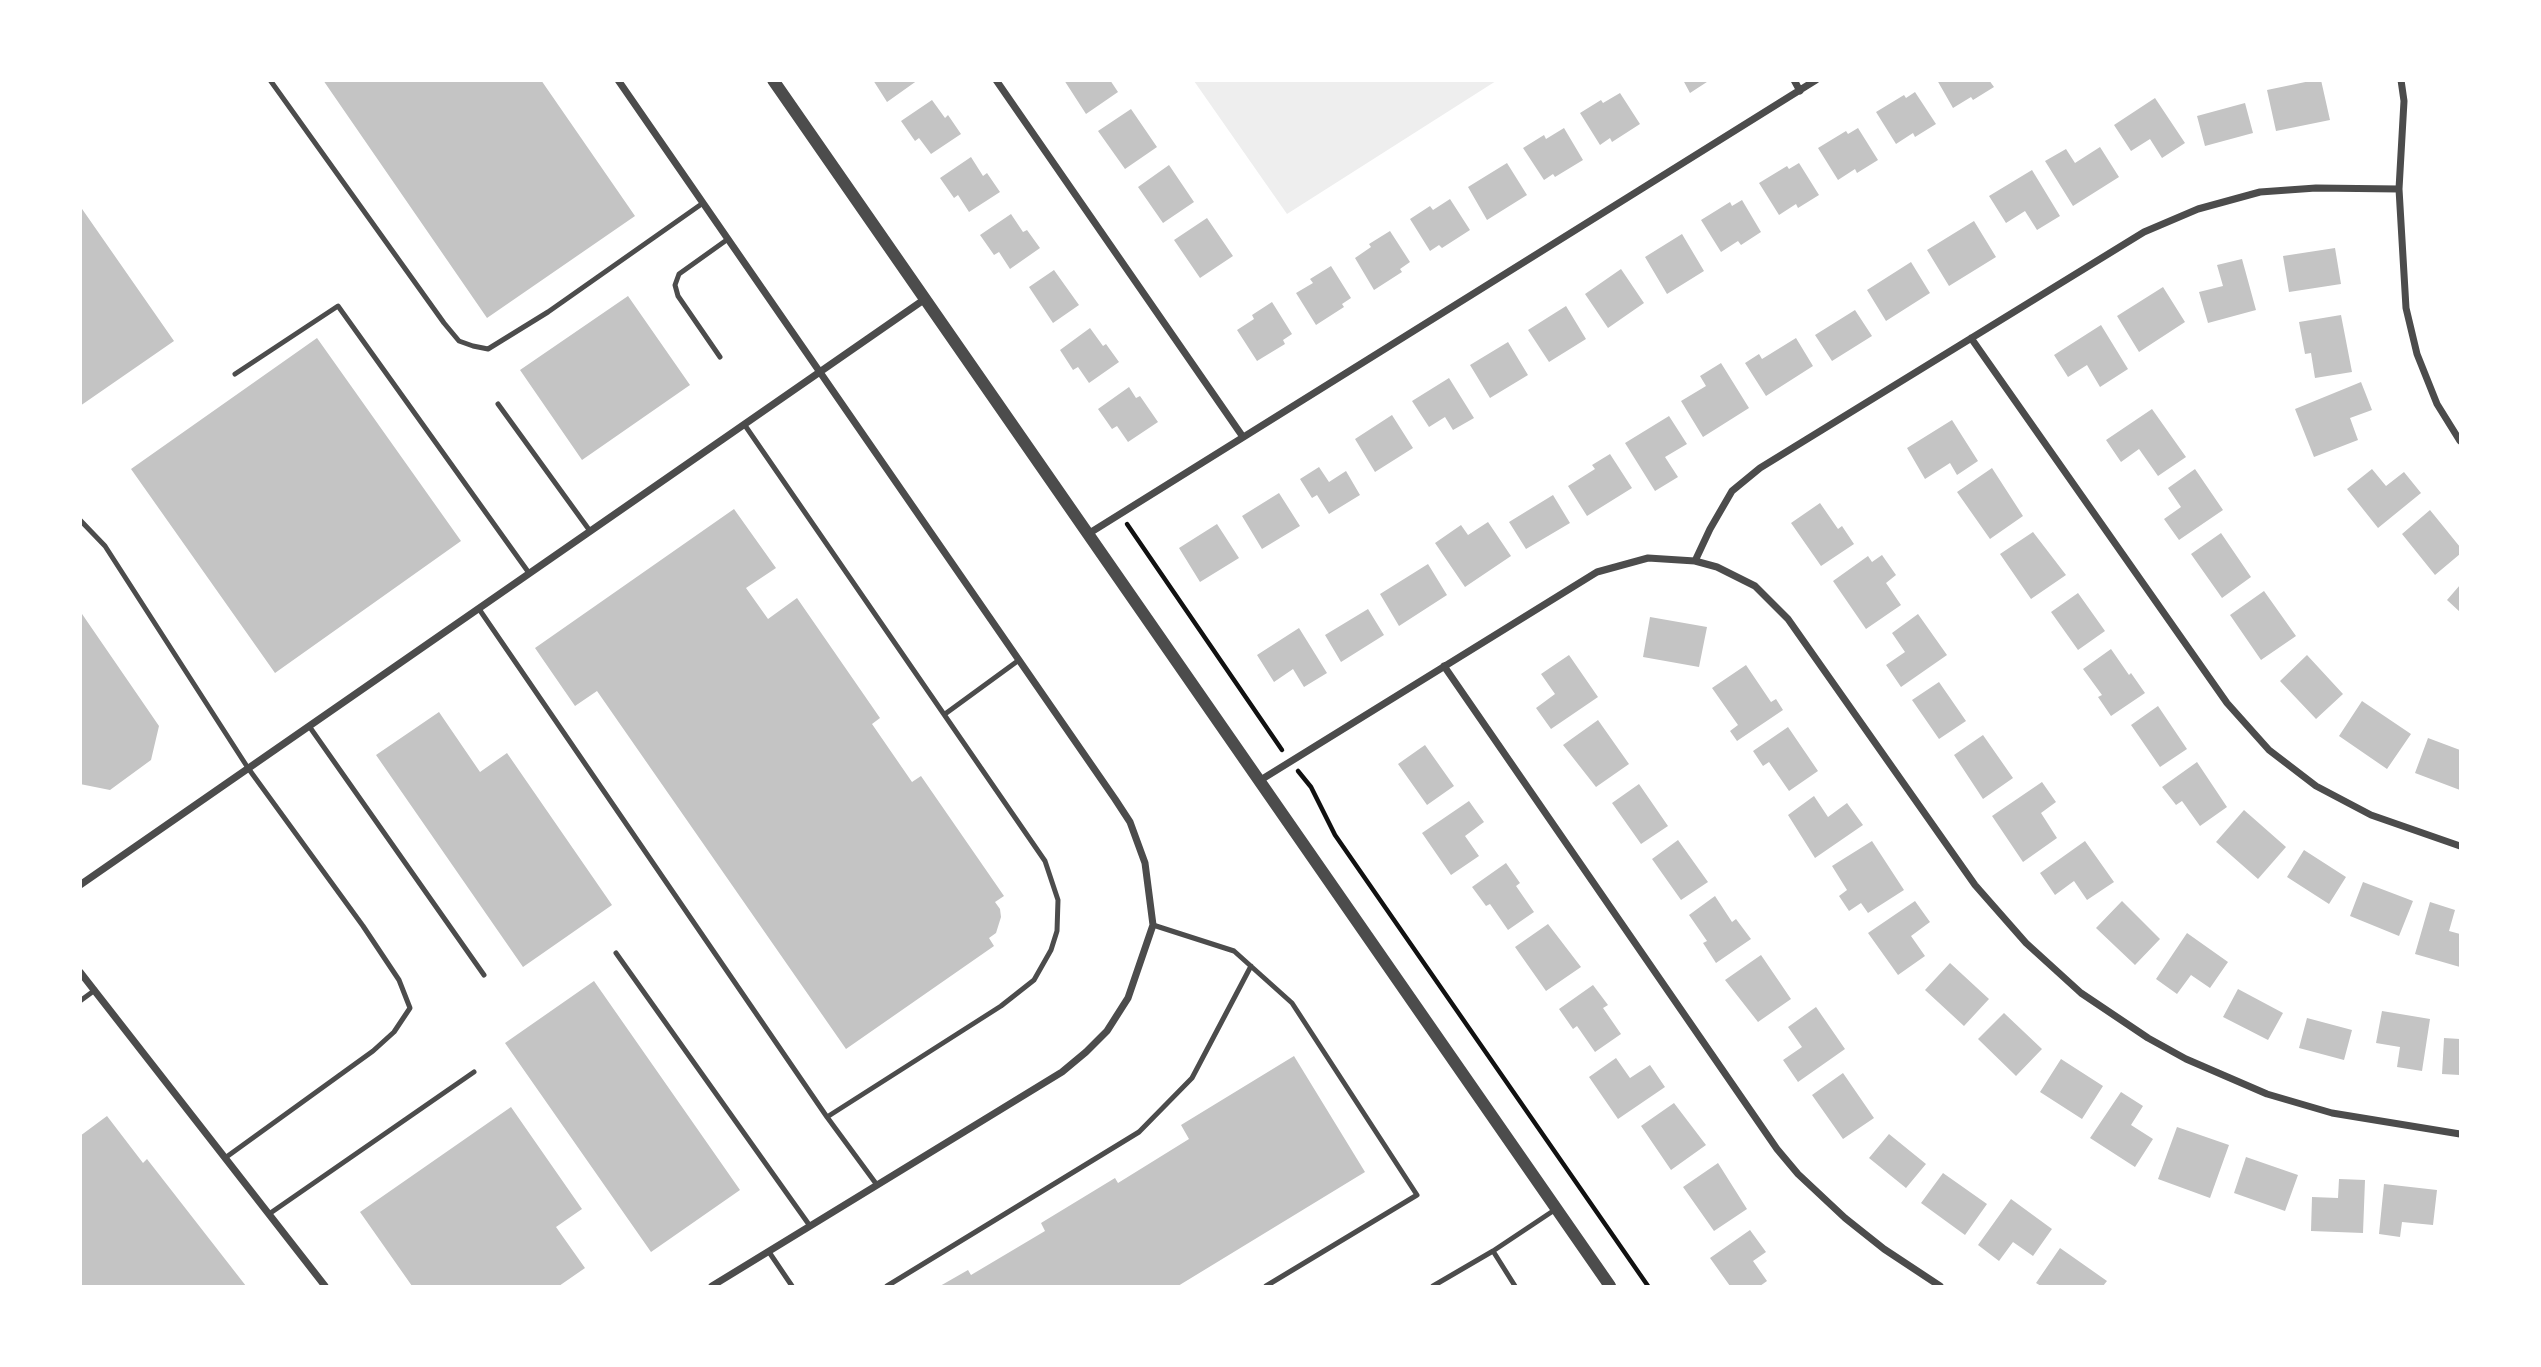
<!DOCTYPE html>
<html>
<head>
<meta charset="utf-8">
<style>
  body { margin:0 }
  #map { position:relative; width:2541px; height:1367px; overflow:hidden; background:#fff; font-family:"IBM Plex Serif",serif }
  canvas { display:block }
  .frame { position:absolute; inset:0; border:82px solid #fff; pointer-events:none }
</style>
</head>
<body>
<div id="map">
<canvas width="2541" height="1367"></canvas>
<div class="frame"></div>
</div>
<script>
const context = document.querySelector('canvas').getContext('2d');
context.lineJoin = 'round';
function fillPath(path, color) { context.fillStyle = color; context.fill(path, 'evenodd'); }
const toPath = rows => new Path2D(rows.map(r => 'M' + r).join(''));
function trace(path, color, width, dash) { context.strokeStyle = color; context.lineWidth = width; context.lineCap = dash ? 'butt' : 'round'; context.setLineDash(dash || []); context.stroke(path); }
fillPath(toPath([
  [1194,81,1496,81,1287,214]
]), '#eee');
fillPath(toPath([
  [323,80,541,80,635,216,487,318],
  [873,80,918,80,887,102],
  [1064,80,1110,80,1118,92,1086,114],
  [1683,80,1710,80,1690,93],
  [1937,80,1989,80,1994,87,1973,100,1971,97,1953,108],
  [2315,80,2321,80,2330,120,2276,131,2267,90],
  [1915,92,1936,124,1915,137,1913,133,1896,144,1876,112,1904,95,1906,98],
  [1620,93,1640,124,1612,142,1610,138,1600,145,1580,113,1601,100,1603,103],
  [2155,98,2185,143,2162,158,2150,139,2131,151,2114,125],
  [932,100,945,118,948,115,961,134,931,154,919,138,915,141,901,121],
  [2245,103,2253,133,2205,146,2197,116],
  [1131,109,1157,147,1125,169,1098,131],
  [1564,128,1583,160,1555,177,1553,174,1544,180,1523,148,1544,135,1546,139],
  [1858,128,1878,160,1857,173,1855,169,1838,180,1818,148,1846,131,1848,134],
  [2100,147,2119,177,2073,206,2045,161,2066,149,2075,163],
  [971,157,983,176,987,173,1000,192,969,212,958,195,954,198,940,178],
  [1507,163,1527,195,1487,220,1468,187],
  [1799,163,1819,195,1798,208,1796,204,1779,215,1759,183,1787,166,1789,169],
  [1169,165,1194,202,1163,223,1138,187],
  [2032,170,2060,216,2037,230,2025,211,2006,223,1989,196],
  [1450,199,1470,230,1442,248,1439,245,1430,251,1410,219,1430,206,1433,210],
  [1742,200,1761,232,1741,245,1738,241,1721,252,1701,220,1730,202,1732,206],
  [80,206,174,341,80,406],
  [1011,214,1023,232,1027,230,1040,248,1010,269,999,252,994,255,980,235],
  [1207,218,1233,256,1200,278,1174,240],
  [1974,221,1996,257,1949,286,1927,250],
  [1390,231,1410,262,1400,269,1402,272,1374,290,1355,258,1371,247,1369,244],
  [1682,234,1704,271,1667,294,1645,257],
  [2335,248,2341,284,2289,292,2283,256],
  [2242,259,2256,310,2208,323,2199,292,2223,286,2217,265],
  [1911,262,1930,293,1886,321,1867,290],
  [1331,266,1351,298,1342,304,1344,307,1316,325,1296,293,1313,283,1310,279],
  [1621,269,1644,303,1608,328,1585,294],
  [1054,270,1079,305,1053,323,1029,287],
  [2163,287,2185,322,2139,352,2117,316],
  [628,296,690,385,582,460,520,370],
  [1272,302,1292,334,1283,340,1285,344,1257,361,1237,330,1254,319,1252,315],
  [1566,306,1586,339,1549,362,1528,330],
  [1855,310,1872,336,1832,361,1815,335],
  [2341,315,2352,372,2315,378,2311,353,2305,354,2299,322],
  [2101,325,2128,369,2100,387,2087,365,2068,377,2054,355],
  [1090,328,1103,346,1106,344,1119,362,1089,383,1078,367,1073,370,1060,350],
  [317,338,461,541,275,673,131,469],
  [1796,338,1813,366,1766,396,1745,363,1759,354,1762,359],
  [1508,342,1528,375,1490,398,1470,365],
  [1721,363,1749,408,1703,437,1681,401,1706,386,1700,376],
  [1449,378,1474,418,1453,430,1445,417,1429,427,1412,401],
  [2361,382,2372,410,2350,418,2358,440,2314,457,2295,409],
  [1129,387,1136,398,1140,396,1158,422,1128,442,1117,426,1112,429,1098,409],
  [2152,409,2186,457,2158,476,2139,449,2121,462,2106,440],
  [1392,415,1413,448,1375,472,1355,439],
  [1669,416,1687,444,1665,457,1678,477,1655,491,1625,443],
  [1952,420,1978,461,1957,475,1950,463,1925,479,1907,448],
  [1610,454,1632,488,1587,516,1568,486,1595,469,1592,465],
  [1319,467,1329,482,1346,471,1360,495,1329,514,1317,495,1312,498,1300,479],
  [1992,468,2023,516,1990,539,1957,492],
  [2195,469,2223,510,2179,540,2164,519,2181,507,2168,488],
  [2372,469,2386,486,2404,472,2421,493,2378,528,2347,489],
  [1279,493,1300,526,1262,549,1242,516],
  [1553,495,1570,523,1526,549,1509,522],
  [1820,503,1838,529,1842,526,1854,544,1821,566,1791,523],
  [734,509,776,568,746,588,768,619,797,598,880,718,872,724,912,782,921,776,1004,896,995,902,1000,909,1001,917,996,933,989,938,994,946,846,1049,597,691,575,706,535,648],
  [2430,510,2460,547,2460,554,2435,575,2402,534],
  [1488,522,1511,556,1465,587,1435,543,1461,525,1468,535],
  [1217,524,1239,558,1200,582,1179,548],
  [2033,532,2066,575,2031,599,2000,554],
  [2221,533,2251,577,2222,598,2191,554],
  [1882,555,1896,575,1886,583,1901,605,1866,629,1833,581,1868,556,1872,562],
  [1428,564,1447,595,1399,626,1380,594],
  [2460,585,2460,612,2447,600],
  [2264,591,2296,636,2261,660,2230,615],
  [2078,593,2105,631,2078,650,2051,612],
  [1368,609,1384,635,1341,662,1325,635],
  [80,611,159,726,151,760,110,790,80,784],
  [1918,614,1947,655,1901,687,1886,665,1905,652,1892,633],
  [1650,617,1707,627,1699,667,1643,657],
  [1299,628,1327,673,1304,687,1293,669,1274,682,1257,655],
  [2111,649,2129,675,2131,673,2145,693,2111,716,2098,697,2102,695,2083,669],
  [1569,655,1598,697,1551,729,1536,708,1555,694,1541,674],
  [2307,655,2343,694,2316,719,2280,681],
  [1746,665,1771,702,1776,699,1783,710,1737,741,1730,731,1738,725,1712,688],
  [1939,682,1966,721,1939,739,1912,700],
  [2362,701,2411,734,2387,769,2339,736],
  [2158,706,2187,749,2160,767,2131,725],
  [439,712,480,772,507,753,612,905,523,967,376,755],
  [1598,720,1629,764,1596,787,1563,745],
  [1788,727,1818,771,1789,791,1769,762,1763,766,1753,751],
  [1983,735,2013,778,1983,799,1954,755],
  [2428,738,2460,750,2460,790,2415,773],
  [1425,745,1454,786,1427,805,1398,764],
  [2197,762,2227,807,2200,826,2182,801,2176,805,2162,787],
  [2042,782,2056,802,2041,813,2057,838,2023,862,1992,816],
  [1639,784,1668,826,1641,844,1612,803],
  [1814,796,1828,817,1847,803,1863,825,1815,858,1788,815],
  [1469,801,1484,822,1465,836,1479,856,1451,875,1422,833],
  [2244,810,2286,847,2258,879,2216,842],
  [1678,840,1708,882,1681,900,1652,859],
  [1872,841,1904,890,1868,913,1861,903,1849,911,1839,896,1847,890,1832,866],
  [2085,841,2114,882,2087,900,2074,881,2055,895,2040,873],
  [2304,850,2346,877,2329,904,2287,877],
  [1506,863,1520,883,1516,886,1534,912,1508,930,1490,904,1486,906,1472,887],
  [2363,882,2413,901,2399,936,2350,916],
  [1715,896,1732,922,1736,919,1751,939,1716,963,1703,943,1707,941,1689,915],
  [1915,901,1930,922,1911,936,1925,956,1898,975,1868,933],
  [2122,901,2160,939,2135,965,2096,928],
  [2430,902,2455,910,2449,931,2460,934,2460,967,2415,954],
  [1548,924,1581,967,1546,991,1515,947],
  [2187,933,2228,962,2210,988,2191,975,2177,994,2156,979],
  [1761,955,1791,999,1758,1022,1725,980],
  [1950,963,1989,999,1964,1026,1925,990],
  [594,981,740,1190,651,1252,505,1043],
  [1593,985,1608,1005,1603,1008,1621,1034,1595,1052,1577,1026,1573,1029,1559,1009],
  [2238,989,2283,1013,2268,1040,2223,1017],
  [1816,1007,1845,1049,1798,1082,1783,1060,1802,1047,1788,1027],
  [2382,1011,2430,1019,2422,1071,2397,1067,2400,1047,2376,1043],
  [2004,1013,2042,1049,2016,1076,1978,1039],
  [2307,1018,2352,1030,2344,1060,2299,1048],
  [2444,1038,2460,1039,2460,1075,2442,1074],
  [1294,1056,1365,1172,1178,1286,940,1286,968,1270,971,1275,1045,1231,1041,1223,1115,1178,1118,1183,1189,1139,1181,1125],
  [1616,1058,1630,1078,1650,1065,1665,1087,1618,1119,1589,1077],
  [2061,1059,2103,1086,2082,1119,2040,1092],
  [1843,1073,1874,1118,1843,1139,1812,1095],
  [2121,1092,2143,1106,2131,1125,2153,1139,2135,1167,2090,1138],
  [1674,1103,1706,1145,1671,1170,1641,1126],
  [511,1107,582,1209,556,1227,585,1268,559,1286,412,1286,360,1212],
  [107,1116,143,1163,147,1159,246,1286,80,1286,80,1136],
  [2177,1127,2229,1145,2210,1198,2158,1179],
  [1889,1134,1926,1164,1906,1188,1869,1158],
  [2246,1157,2298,1175,2285,1211,2234,1193],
  [1718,1163,1747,1209,1714,1231,1683,1187],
  [1943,1173,1987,1204,1965,1235,1921,1203],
  [2339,1179,2365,1180,2363,1233,2311,1231,2312,1197,2338,1198],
  [2384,1184,2437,1190,2433,1225,2402,1222,2400,1237,2379,1234],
  [2011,1199,2052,1229,2033,1256,2013,1242,1999,1261,1978,1245],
  [1750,1230,1766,1252,1753,1261,1767,1281,1760,1286,1730,1286,1710,1258],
  [2060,1248,2107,1281,2103,1286,2041,1286,2036,1283]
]), '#c4c4c4');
trace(toPath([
  [1127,524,1282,750],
  [1298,771,1311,787,1335,835,1648,1286]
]), '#111', 4.5);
trace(toPath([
  [270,80,444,323,459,341,473,346,488,349,548,312,703,203],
  [720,357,678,296,675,285,679,274,728,239],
  [235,374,338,306,529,573],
  [498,404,590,531],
  [744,424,1045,861,1058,900,1057,931,1051,950,1034,980,1001,1006,827,1117],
  [80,520,105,546,248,768,363,926,399,980,410,1008,394,1032,373,1051,225,1158],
  [479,609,827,1117,877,1185],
  [945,714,1019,660],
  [309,726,484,975],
  [1153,925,1234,951,1292,1003,1417,1195,1266,1286],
  [616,953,810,1226],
  [80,1001,95,990],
  [269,1214,474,1072],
  [1493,1251,1515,1286],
  [769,1252,792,1286],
  [887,1286,1139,1132,1192,1078,1251,966],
  [1433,1286,1493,1251,1556,1209]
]), '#4c4c4c', 5);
trace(toPath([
  [618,80,1115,799,1130,822,1145,863,1153,925,1128,998,1107,1031,1086,1052,1062,1072,712,1286],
  [996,80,1243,437],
  [1794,80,1800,91],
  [2401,80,2404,101,2399,189,2406,308,2417,354,2437,404,2460,441],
  [1971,338,2227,703,2269,750,2316,786,2371,815,2460,846],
  [1088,534,1816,80],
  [1695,561,1710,529,1732,491,1760,468,2144,232,2198,209,2260,192,2316,188,2399,189],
  [1444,666,1777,1149,1798,1174,1845,1218,1884,1249,1940,1286],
  [1259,781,1597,572,1648,558,1695,561,1717,567,1755,586,1788,619,1975,885,2026,943,2081,993,2148,1038,2186,1059,2267,1094,2332,1113,2460,1134],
  [80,885,925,299],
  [80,972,325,1286]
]), '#4c4c4c', 7);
trace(toPath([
  [773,80,1610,1286]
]), '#4c4c4c', 12);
</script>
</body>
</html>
